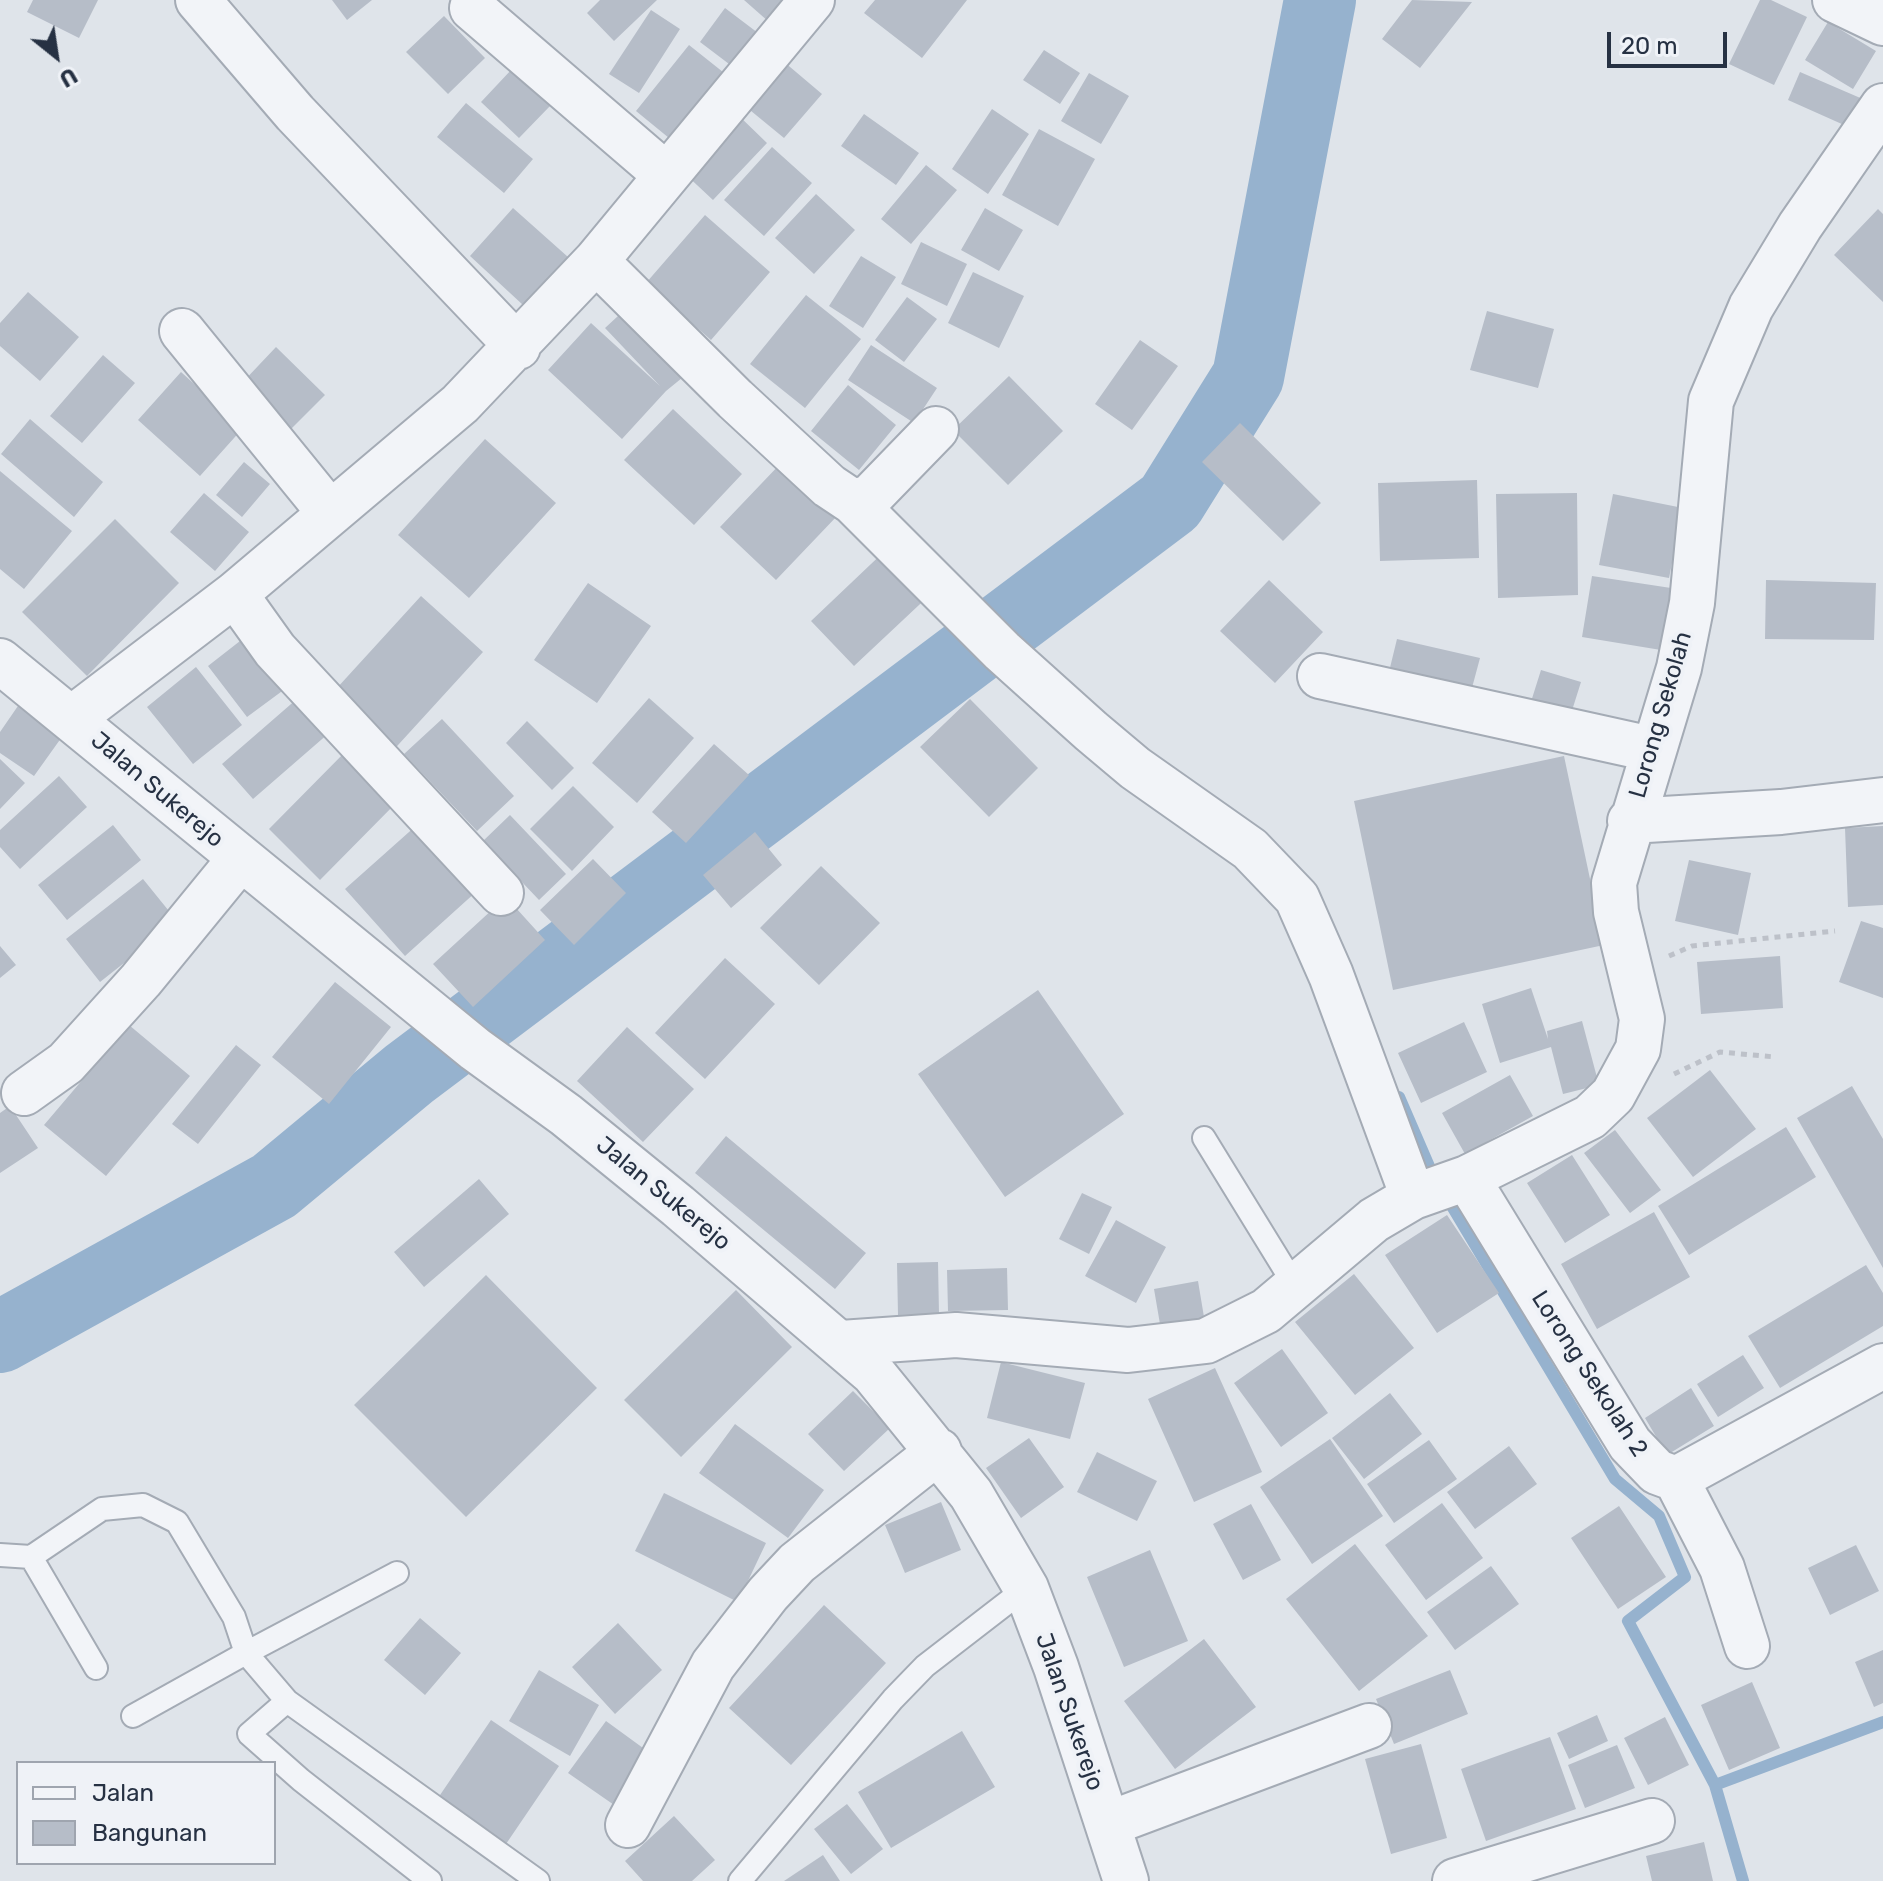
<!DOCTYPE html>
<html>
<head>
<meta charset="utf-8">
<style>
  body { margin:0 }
  #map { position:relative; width:1883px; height:1881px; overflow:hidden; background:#dfe4ea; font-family:Rubik,sans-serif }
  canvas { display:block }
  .legend { position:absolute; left:16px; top:1761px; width:260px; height:104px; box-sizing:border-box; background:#eff2f7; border:2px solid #9fa5af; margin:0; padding:10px 14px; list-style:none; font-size:24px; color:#263143 }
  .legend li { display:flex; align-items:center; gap:16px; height:40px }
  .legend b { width:40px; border:2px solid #9fa5af }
  .north { position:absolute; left:16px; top:16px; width:80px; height:80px; -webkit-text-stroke:6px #eff2f7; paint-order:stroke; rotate:150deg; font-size:22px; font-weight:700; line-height:32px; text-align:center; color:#263143 }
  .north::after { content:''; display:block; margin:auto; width:28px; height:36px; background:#263143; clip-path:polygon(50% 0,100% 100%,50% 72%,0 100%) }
  .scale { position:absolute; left:1607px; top:32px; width:120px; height:36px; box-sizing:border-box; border:4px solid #263143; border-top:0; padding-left:10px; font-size:24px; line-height:28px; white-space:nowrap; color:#263143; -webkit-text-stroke:6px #eff2f7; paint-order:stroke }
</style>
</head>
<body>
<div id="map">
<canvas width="1883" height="1881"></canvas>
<ul class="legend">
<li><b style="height:10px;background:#f2f4f8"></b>Jalan</li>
<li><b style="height:22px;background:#b6bdc8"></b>Bangunan</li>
</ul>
<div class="north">U</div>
<div class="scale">20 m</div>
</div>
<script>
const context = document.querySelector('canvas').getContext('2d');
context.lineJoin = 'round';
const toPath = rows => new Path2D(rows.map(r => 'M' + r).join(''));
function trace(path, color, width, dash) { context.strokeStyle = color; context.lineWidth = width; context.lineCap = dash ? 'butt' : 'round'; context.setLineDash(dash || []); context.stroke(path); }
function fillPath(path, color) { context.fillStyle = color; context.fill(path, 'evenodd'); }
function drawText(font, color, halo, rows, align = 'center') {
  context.font = font + ' Rubik,sans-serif'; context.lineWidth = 8; context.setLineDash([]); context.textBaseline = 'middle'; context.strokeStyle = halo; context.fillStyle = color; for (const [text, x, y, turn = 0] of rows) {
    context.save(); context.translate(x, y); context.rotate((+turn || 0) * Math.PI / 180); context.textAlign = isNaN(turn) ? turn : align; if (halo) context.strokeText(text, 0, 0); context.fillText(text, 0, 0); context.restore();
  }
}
trace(toPath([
  [1399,1097,1431,1171,1615,1479,1659,1516,1685,1577,1628,1621,1715,1785,1743,1881],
  [1715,1785,1883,1722]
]), '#96b2ce', 12);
trace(toPath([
  [0,1337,274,1186,409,1074,1170,502,1248,377,1320,0]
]), '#96b2ce', 72);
fillPath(toPath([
  [33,0,98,0,79,38,27,12],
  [332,0,372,0,347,20],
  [600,0,657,0,614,41,587,13],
  [744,0,790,0,769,22],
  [875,0,967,0,922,58,864,13],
  [1412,0,1472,2,1420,68,1382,39],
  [1760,0,1771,0,1807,17,1774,85,1729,64],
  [725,8,762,36,737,70,700,42],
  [651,10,680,29,639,93,609,74],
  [444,16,485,58,448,94,406,52],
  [1828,22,1876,51,1853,89,1805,60],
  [689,45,733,80,680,147,636,111],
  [1044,50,1080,73,1060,104,1023,80],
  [783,61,822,94,784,138,745,106],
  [512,69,551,105,519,138,481,102],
  [1800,72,1865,100,1853,129,1788,100],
  [1089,73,1129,96,1101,144,1061,121],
  [466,103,533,159,504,193,437,137],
  [992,109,1029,134,988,194,952,169],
  [736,113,767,143,713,200,682,171],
  [864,114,919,153,896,185,841,146],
  [1039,129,1095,159,1058,226,1002,195],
  [772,147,812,183,764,236,724,200],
  [926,165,957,190,911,244,881,219],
  [816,194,855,230,814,274,775,238],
  [513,208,568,257,523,305,470,256],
  [985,208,1023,230,999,271,961,250],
  [1878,209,1883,214,1883,302,1834,255],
  [705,215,770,272,711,340,646,283],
  [921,242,967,264,947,306,901,284],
  [861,256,896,277,863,328,829,306],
  [973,272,1024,296,999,348,948,323],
  [28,292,79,337,40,381,0,346,0,323],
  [806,295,861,339,805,408,750,364],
  [907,297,937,319,904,362,875,340],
  [631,304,693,369,666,391,622,439,548,370,591,323,660,386,605,328],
  [1487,311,1554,329,1538,388,1470,370],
  [1140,340,1178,366,1132,430,1095,404],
  [871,345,937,388,914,423,848,380],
  [276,347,325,395,289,431,241,384],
  [103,355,135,383,82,443,50,416],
  [181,372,243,428,200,476,138,420],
  [1009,376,1063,431,1008,485,953,430],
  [848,385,896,425,859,470,811,431],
  [673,409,742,474,694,525,624,460],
  [30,419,103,482,74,517,1,454],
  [1240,423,1321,503,1283,541,1202,462],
  [485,439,556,503,469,598,398,535],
  [244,462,270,484,242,517,216,495],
  [782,462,838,515,776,580,720,527],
  [0,471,72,531,24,589,0,569],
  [1477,480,1479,558,1380,561,1378,483],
  [204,493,249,532,215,571,170,532],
  [1577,493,1578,595,1498,598,1496,494],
  [1613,494,1683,508,1669,578,1599,565],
  [115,519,179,583,87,676,22,612],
  [891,545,935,590,854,666,811,621],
  [1592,576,1671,588,1661,650,1582,637],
  [1269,580,1323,632,1275,683,1220,631],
  [1766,580,1876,583,1874,640,1765,639],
  [588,583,651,626,597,703,534,660],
  [421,596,483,652,388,756,326,700],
  [249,634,289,686,247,717,208,666],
  [1397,639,1480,658,1469,699,1387,680],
  [196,667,242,725,193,764,147,707],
  [1541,670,1581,682,1569,720,1529,708],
  [298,698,329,733,253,799,222,764],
  [649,698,694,738,637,803,592,763],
  [970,699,1038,768,989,817,920,747],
  [20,703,64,734,34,776,0,753,0,732],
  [442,719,514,796,477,831,404,754],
  [527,721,574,768,552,790,506,743],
  [714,744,749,775,686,843,652,812],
  [348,749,399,800,320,880,269,829],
  [1564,756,1604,945,1393,990,1354,801],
  [0,759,25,783,0,809],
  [59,776,87,807,20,869,0,847,0,830],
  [573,786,614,827,572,871,530,829],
  [510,815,566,874,539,900,483,841],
  [427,816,487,882,405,956,345,889],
  [113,825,141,860,67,920,38,885],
  [1883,826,1883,905,1848,907,1845,828],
  [755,832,782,865,731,908,703,875],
  [593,859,626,893,574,945,540,910],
  [1689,860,1751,873,1738,935,1675,921],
  [821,866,880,923,819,985,760,928],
  [143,879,177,921,100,982,66,939],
  [506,897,545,940,473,1007,433,964],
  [1861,921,1883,928,1883,998,1839,982],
  [0,946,16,965,0,978],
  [1780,956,1783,1008,1701,1014,1697,962],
  [725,958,775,1004,705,1079,655,1033],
  [335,982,391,1027,329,1104,272,1057],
  [1531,988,1548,1039,1547,1031,1582,1021,1599,1085,1563,1094,1551,1047,1500,1063,1482,1004],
  [1038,990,1124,1114,1005,1197,918,1074],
  [1464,1022,1487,1072,1421,1103,1398,1053],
  [129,1025,190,1076,106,1176,44,1125],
  [627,1027,694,1089,643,1142,577,1081],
  [236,1045,261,1065,198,1144,172,1124],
  [1710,1070,1756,1129,1693,1177,1647,1118],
  [1510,1075,1533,1116,1465,1154,1442,1113],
  [1852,1086,1883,1139,1883,1268,1797,1118],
  [10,1106,38,1148,0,1173,0,1113],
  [1786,1127,1816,1177,1689,1255,1658,1206],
  [1615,1130,1661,1190,1630,1213,1584,1153],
  [726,1136,866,1253,835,1289,695,1173],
  [1572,1155,1610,1215,1565,1243,1527,1183],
  [479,1179,509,1214,424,1287,394,1252],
  [1082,1193,1112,1207,1089,1254,1059,1239],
  [1654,1212,1690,1277,1597,1329,1561,1264],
  [1447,1215,1499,1293,1437,1333,1385,1255],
  [1116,1220,1166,1247,1136,1303,1085,1276],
  [938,1262,939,1314,898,1315,897,1263],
  [1866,1265,1883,1293,1883,1326,1780,1388,1748,1336],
  [1007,1268,1008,1310,948,1311,947,1270],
  [1354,1274,1414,1348,1355,1395,1295,1322],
  [486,1275,597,1388,466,1517,354,1405],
  [1198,1281,1205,1323,1161,1330,1154,1289],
  [736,1290,792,1347,681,1457,624,1400],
  [1282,1349,1328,1413,1281,1447,1234,1383],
  [1743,1355,1764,1388,1718,1417,1697,1384],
  [1001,1362,1085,1383,1070,1439,987,1418],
  [1215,1368,1262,1472,1194,1502,1148,1399],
  [1691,1388,1714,1426,1667,1455,1645,1418],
  [853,1391,890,1428,844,1471,808,1434],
  [1390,1393,1422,1434,1364,1479,1332,1438],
  [735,1424,824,1490,788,1538,699,1473],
  [1029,1438,1064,1487,1021,1518,986,1468],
  [1330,1439,1383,1516,1312,1564,1260,1487],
  [1429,1440,1457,1479,1394,1523,1367,1484],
  [1509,1446,1537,1484,1475,1529,1447,1492],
  [1097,1452,1157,1481,1137,1521,1077,1492],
  [664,1493,766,1543,738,1602,635,1551],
  [941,1502,961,1550,905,1573,885,1525],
  [1442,1503,1483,1558,1426,1600,1385,1545],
  [1251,1504,1281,1560,1243,1580,1213,1524],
  [1619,1506,1666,1577,1618,1609,1571,1538],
  [1355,1544,1428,1636,1359,1691,1286,1599],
  [1856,1545,1879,1591,1830,1615,1808,1568],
  [1150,1550,1188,1641,1124,1667,1087,1577],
  [1491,1566,1519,1604,1455,1650,1427,1612],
  [824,1605,886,1663,791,1765,729,1708],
  [420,1618,461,1653,425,1695,384,1660],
  [618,1623,662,1670,615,1714,572,1667],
  [1204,1639,1256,1707,1175,1769,1124,1701],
  [1883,1650,1883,1703,1874,1707,1855,1662],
  [539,1670,599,1705,570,1756,509,1721],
  [1450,1670,1468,1714,1394,1744,1376,1699],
  [1752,1682,1780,1748,1729,1770,1701,1705],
  [1597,1715,1608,1741,1569,1759,1557,1733],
  [1665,1717,1689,1765,1648,1785,1624,1738],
  [491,1720,559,1766,506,1844,438,1798],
  [606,1721,654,1756,617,1807,568,1773],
  [962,1731,995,1787,891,1848,858,1792],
  [1550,1737,1576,1809,1486,1841,1461,1769],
  [1421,1744,1447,1838,1391,1854,1365,1759],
  [1617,1745,1635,1788,1585,1808,1568,1765],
  [847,1804,883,1849,851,1874,814,1829],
  [674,1816,715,1860,692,1881,643,1881,625,1861],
  [1704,1842,1713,1881,1652,1881,1646,1856],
  [823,1855,840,1881,784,1881]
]), '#b6bdc8');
const lane = toPath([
  [1204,1138,1295,1286],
  [0,1555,31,1557,102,1509,143,1505,177,1522,234,1617,246,1653,133,1716],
  [31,1557,96,1668],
  [397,1573,246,1653,287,1701,538,1881],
  [287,1701,249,1734,301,1780,430,1881],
  [740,1881,893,1699,925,1666,1026,1588]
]);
const street = toPath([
  [198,0,295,113,518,347],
  [1835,0,1883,23],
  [472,8,665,174],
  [596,261,735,399,829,486,853,502,870,497,936,429],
  [182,331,330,513],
  [853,502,1002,651,1091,731,1135,768,1250,849,1297,898,1331,975,1413,1197],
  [235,594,275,650,501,893],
  [0,661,475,1049,566,1115,678,1206,873,1373,971,1494,1026,1588,1056,1667,1126,1881],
  [1320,676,1651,749],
  [71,719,235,594,460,404,596,261,812,0],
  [1630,821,1781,812,1883,800],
  [24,1093,66,1063,141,980,240,859],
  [1467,1178,1630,1444,1657,1472,1676,1479,1883,1366],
  [841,1343,956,1335,1128,1350,1206,1341,1266,1311,1374,1220,1413,1197,1467,1178,1590,1117,1613,1095,1638,1049,1642,1019,1616,912,1614,883,1679,668,1692,603,1711,401,1751,307,1800,226,1883,106],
  [1676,1479,1722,1568,1747,1646],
  [1108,1824,1369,1726],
  [628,1825,713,1665,768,1594,797,1563,939,1451],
  [1455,1881,1652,1821]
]);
trace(lane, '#a4abb5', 26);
trace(street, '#a4abb5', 48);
trace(toPath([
  [1669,956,1692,946,1835,931],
  [1674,1074,1720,1052,1775,1057]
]), '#bdc1c9', 5, [6, 6]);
trace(lane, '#f2f4f8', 22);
trace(street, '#f2f4f8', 44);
drawText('24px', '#263143', '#eff2f7', [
  ["Lorong Sekolah",1661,715,-74],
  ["Jalan Sukerejo",157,790,40],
  ["Jalan Sukerejo",663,1194,39],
  ["Lorong Sekolah 2",1589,1374,57],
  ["Jalan Sukerejo",1069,1712,71]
]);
</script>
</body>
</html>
